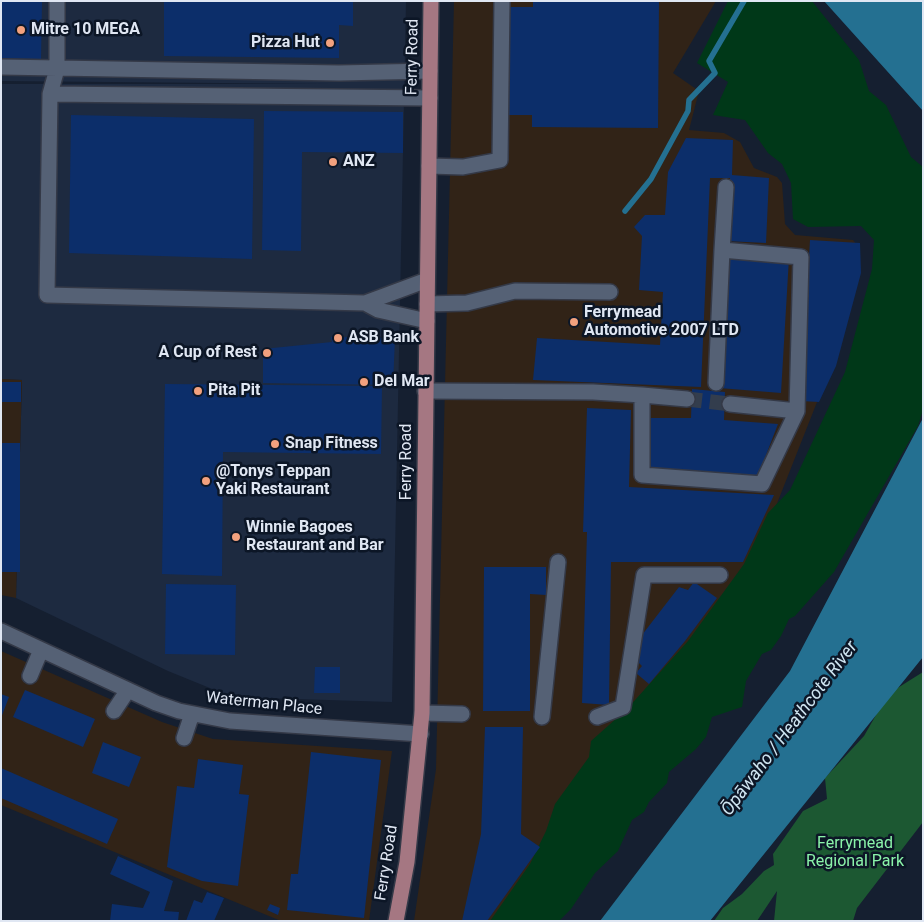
<!DOCTYPE html>
<html>
<head>
<meta charset="utf-8">
<style>
  body { margin:0 }
  #map { position:relative; width:924px; height:922px; overflow:hidden; background:#151f30; font-family:Roboto,sans-serif }
  canvas { display:block }
  .frame { position:absolute; inset:0; border:2px solid #e0e7f3; pointer-events:none }
</style>
</head>
<body>
<div id="map">
<canvas width="924" height="922"></canvas>
<div class="frame"></div>
</div>
<script>
const context = document.querySelector('canvas').getContext('2d');
context.lineJoin = 'round';
function fillPath(path, color) { context.fillStyle = color; context.fill(path, 'evenodd'); }
const toPath = rows => new Path2D(rows.map(r => 'M' + r).join(''));
function trace(path, color, width, dash) { context.strokeStyle = color; context.lineWidth = width; context.lineCap = dash ? 'butt' : 'round'; context.setLineDash(dash || []); context.stroke(path); }
function drawText(font, color, halo, rows, align = 'center') {
  context.font = font + ' Roboto,sans-serif'; context.lineWidth = 5; context.setLineDash([]); context.textBaseline = 'middle'; context.strokeStyle = halo; context.fillStyle = color; for (const [text, x, y, turn = 0] of rows) {
    context.save(); context.translate(x, y); context.rotate((+turn || 0) * Math.PI / 180); context.textAlign = isNaN(turn) ? turn : align; if (halo) context.strokeText(text, 0, 0); context.fillText(text, 0, 0); context.restore();
  }
}
fillPath(toPath([
  [1,1,406,1,392,702,232,697,168,671,16,598,22,380,1,379,1,84,328,84,1,81]
]), '#1d2a40');
fillPath(toPath([
  [454,1,716,1,673,73,699,91,689,130,724,133,740,142,754,168,777,177,782,183,785,224,795,235,853,240,858,246,836,354,776,506,770,576,501,921,414,921,436,769],
  [1,379,22,380,16,598,1,595],
  [1,651,162,722,213,739,392,751,369,921,281,921,1,805]
]), '#312317');
fillPath(toPath([
  [728,1,812,1,859,60,869,91,886,105,911,157,923,167,923,410,918,426,834,572,795,616,789,619,781,636,771,650,762,654,746,681,742,707,712,717,706,737,696,749,669,772,667,783,649,802,644,812,632,820,618,851,595,873,571,909,559,921,490,921,530,864,546,831,555,804,589,757,591,741,627,709,688,641,744,564,768,513,790,490,845,372,872,269,874,240,861,226,808,227,793,219,791,183,782,164,768,153,745,120,713,115,728,82,697,63]
]), '#003818');
fillPath(toPath([
  [923,672,923,822,857,908,853,921,774,921,777,891,757,921,714,921,723,908,742,894,764,871,774,865,773,854,803,811,827,799,825,778,864,736,888,694]
]), '#1c5832');
fillPath(toPath([
  [824,1,923,1,923,111],
  [923,418,923,657,710,921,600,921,790,671]
]), '#247091');
trace(toPath([
  [625,211,651,179,688,111,689,100,715,73,709,61,744,1]
]), '#247091', 5.5);
fillPath(toPath([
  [1,1,42,1,41,59,1,58],
  [164,1,353,1,353,26,339,25,339,58,164,56],
  [533,1,659,1,658,128,532,127,532,115,505,115,505,7,533,7],
  [264,111,403,112,403,153,302,152,301,251,262,250],
  [71,115,254,119,252,259,69,253],
  [686,138,733,140,732,175,769,178,766,243,726,241,730,178,710,178,701,387,533,380,537,338,660,345,663,292,639,290,642,236,634,227,645,215,665,215,668,172],
  [810,240,860,243,861,273,836,366,819,402,801,401],
  [726,255,789,258,781,393,719,388],
  [331,337,395,338,393,385,263,383,263,349,332,342],
  [1,382,21,382,21,402,1,402],
  [165,384,382,386,381,454,223,452,222,576,162,574],
  [692,389,725,392,724,420,778,424,756,481,645,475,647,418,691,418],
  [587,408,631,410,629,487,774,495,743,562,611,562,609,705,582,703,587,532,583,532],
  [1,443,20,443,20,572,1,572],
  [484,567,546,567,546,595,530,594,530,711,483,711],
  [694,582,717,598,685,641,649,684,636,673,642,666,633,657,635,644,679,587,688,590],
  [166,584,236,585,235,655,165,654],
  [315,667,340,667,340,693,314,693],
  [25,690,95,719,83,747,13,717],
  [1,694,9,697,1,718],
  [485,727,523,727,521,834,540,847,487,921,462,921,481,834],
  [103,742,141,757,129,787,92,773],
  [311,752,381,760,364,918,287,910,291,874,298,874],
  [198,759,243,765,239,794,249,795,238,886,202,881,167,867,177,786,194,788],
  [1,768,118,819,107,844,1,798],
  [118,856,173,881,164,911,179,912,178,921,110,921,112,904,143,908,150,892,110,874],
  [207,892,224,898,214,921,186,921,194,900,202,903],
  [270,904,280,908,278,915,267,910]
]), '#0c2e6a');
trace(toPath([
  [687,399,730,404]
]), '#333d4d', 15, [15, 8]);
const minor = toPath([
  [57,1,57,69,50,94,47,295,365,303,378,310,427,321],
  [1,67,339,73,430,71],
  [50,94,430,98],
  [429,166,463,167,500,160,502,1],
  [365,303,427,280],
  [427,304,467,303,515,291,610,292],
  [716,383,722,250],
  [425,391,593,392,642,395,642,475,762,484,797,411,801,257,722,250,726,187],
  [642,395,687,399],
  [730,404,797,411],
  [1,631,156,703,179,711,230,721,421,734],
  [30,676,41,650],
  [114,711,128,690],
  [422,713,462,714],
  [542,717,558,562],
  [597,717,623,707,644,575,720,575],
  [184,738,192,714]
]);
const major = toPath([
  [396,921,407,862,422,713,431,1]
]);
trace(minor, '#343947', 18);
trace(major, '#343947', 18);
trace(minor, '#556175', 15);
trace(major, '#a57782', 15);
for (const [x, y, r, color] of [
  [21,30,5,"#f2a17e"],
  [330,43,5,"#f2a17e"],
  [333,162,5,"#f2a17e"],
  [574,322,5,"#f2a17e"],
  [338,338,5,"#f2a17e"],
  [267,353,5,"#f2a17e"],
  [364,382,5,"#f2a17e"],
  [198,391,5,"#f2a17e"],
  [275,444,5,"#f2a17e"],
  [206,481,5,"#f2a17e"],
  [236,537,5,"#f2a17e"]
]) { const dot = new Path2D(); dot.arc(x, y, r, 0, 2 * Math.PI); context.fillStyle = color; context.fill(dot); trace(dot, '#0c1626', 2); }
drawText('bold 16px', '#e0e7f3', '#0c1626', [
  ["Mitre 10 MEGA",31,30],
  ["Pizza Hut",320,43,"right"],
  ["ANZ",343,162],
  ["Ferrymead",584,313],
  ["Automotive 2007 LTD",584,331],
  ["ASB Bank",348,338],
  ["A Cup of Rest",257,353,"right"],
  ["Del Mar",374,382],
  ["Pita Pit",208,391],
  ["Snap Fitness",285,444],
  ["@Tonys Teppan",216,472],
  ["Yaki Restaurant",216,490],
  ["Winnie Bagoes",246,528],
  ["Restaurant and Bar",246,546]
], 'left');
drawText('16px', '#e0e7f3', '#0c1626', [
  ["Ferry Road",413,57,-89],
  ["Ferry Road",407,462,-90],
  ["Waterman Place",264,704,6],
  ["Ferry Road",387,863,-81]
]);
drawText('16px', '#8af3a9', '#0c1626', [
  ["Ferrymead",855,844],
  ["Regional Park",855,862]
]);
drawText('italic 18px', '#cfe5f1', '#0c1626', [
  ["Ōpāwaho / Heathcote River",790,729,-53]
]);
</script>
</body>
</html>
